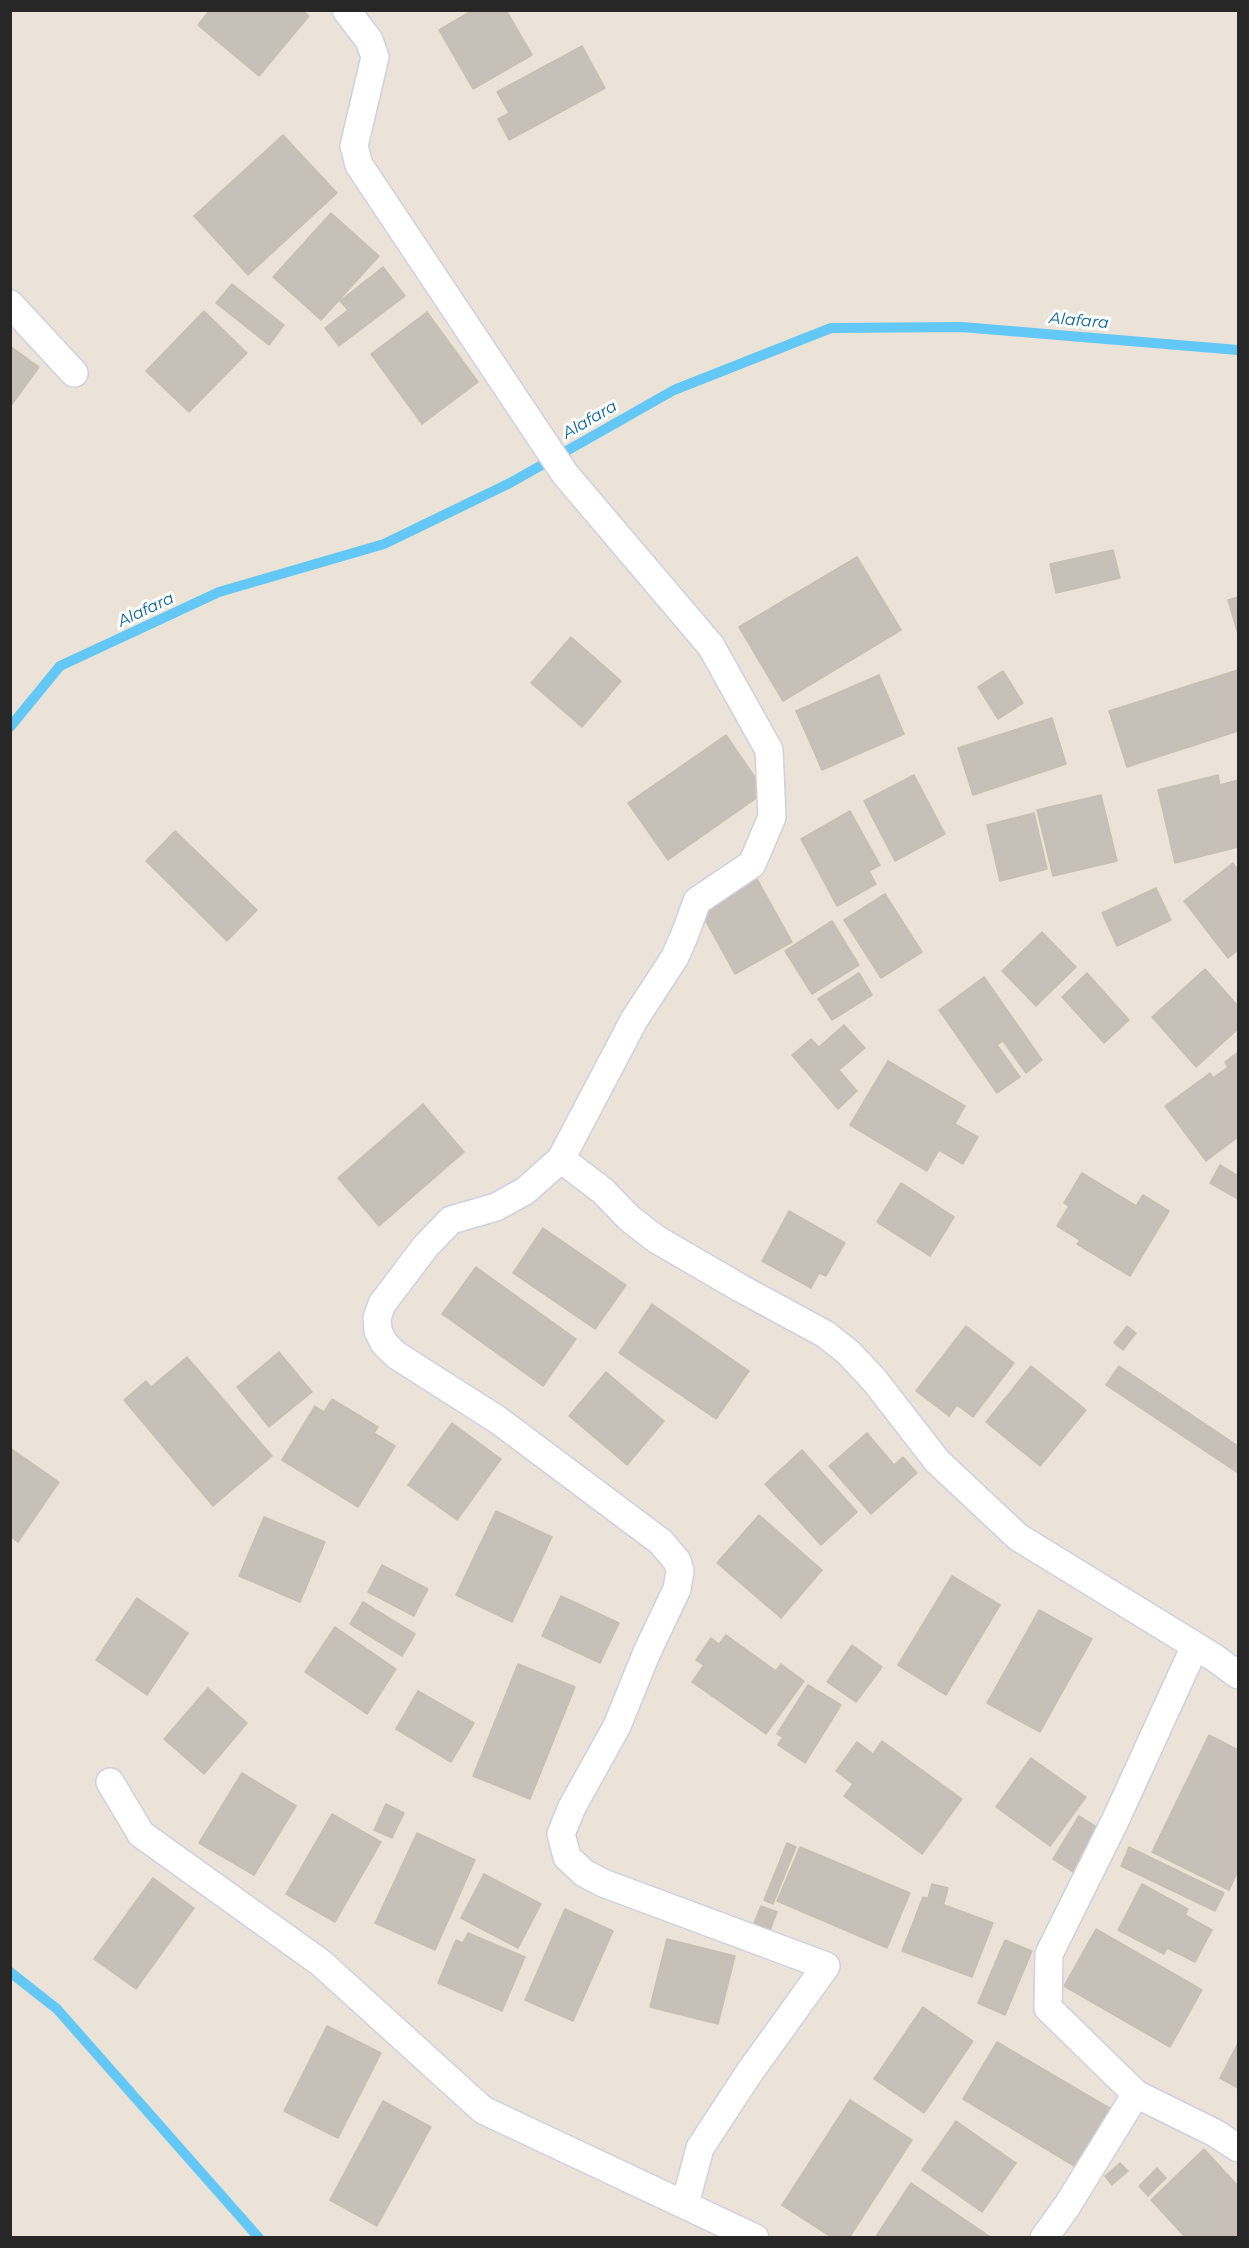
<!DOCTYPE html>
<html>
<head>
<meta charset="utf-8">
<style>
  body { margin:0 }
  #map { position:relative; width:1249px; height:2248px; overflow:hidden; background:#ebe3d7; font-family:Montserrat,sans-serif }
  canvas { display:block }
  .frame { position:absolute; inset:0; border:12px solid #272727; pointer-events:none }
</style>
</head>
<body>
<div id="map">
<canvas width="1249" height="2248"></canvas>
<div class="frame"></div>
</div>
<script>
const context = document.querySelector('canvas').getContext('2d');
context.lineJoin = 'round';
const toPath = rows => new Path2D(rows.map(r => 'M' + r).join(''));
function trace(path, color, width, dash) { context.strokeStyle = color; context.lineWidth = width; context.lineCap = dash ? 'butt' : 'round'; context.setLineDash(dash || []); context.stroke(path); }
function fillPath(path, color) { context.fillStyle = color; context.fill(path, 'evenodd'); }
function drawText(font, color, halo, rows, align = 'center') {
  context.font = font + ' Montserrat,sans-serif'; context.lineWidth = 6; context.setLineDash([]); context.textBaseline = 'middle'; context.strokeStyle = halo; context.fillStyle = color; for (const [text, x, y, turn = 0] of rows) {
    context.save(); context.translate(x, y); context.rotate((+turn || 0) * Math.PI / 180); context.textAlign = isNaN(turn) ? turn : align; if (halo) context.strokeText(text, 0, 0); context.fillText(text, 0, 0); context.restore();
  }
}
trace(toPath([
  [10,727,60,666,219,592,384,544,510,483,674,390,831,328,962,327,1238,350],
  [10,1972,57,2009,259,2238]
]), '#63c8f5', 10);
const building = toPath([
  [210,10,302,10,309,16,259,76,198,25,210,10],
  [473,10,506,10,532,55,473,89,439,30,473,10],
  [582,46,605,88,509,140,498,119,509,113,497,92,582,46],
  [283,135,337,193,248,275,194,216,283,135],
  [331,213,379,256,321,320,273,277,331,213],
  [383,267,405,296,339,346,325,328,348,310,340,301,383,267],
  [232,284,284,325,269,345,216,303,232,284],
  [204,311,247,353,189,412,146,371,204,311],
  [427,312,478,382,422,424,371,354,427,312],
  [10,346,39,367,10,407,10,346],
  [1113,550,1120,578,1056,593,1050,564,1113,550],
  [857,557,901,630,783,701,739,627,857,557],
  [1238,597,1238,634,1228,600,1238,597],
  [571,637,621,681,582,727,531,683,571,637],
  [1238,670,1238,731,1127,767,1109,711,1238,670],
  [1003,671,1023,703,998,719,978,687,1003,671],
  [879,675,904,734,822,770,796,711,879,675],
  [1052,718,1066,764,973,795,958,748,1052,718],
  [726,735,765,792,668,860,628,803,726,735],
  [914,775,945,834,895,861,864,801,914,775],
  [1218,775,1220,785,1238,780,1238,847,1175,863,1158,790,1218,775],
  [1101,795,1117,861,1053,876,1037,810,1101,795],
  [850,811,880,865,869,871,876,884,837,906,801,839,850,811],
  [1034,813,1047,869,1000,881,987,825,1034,813],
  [175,831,257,910,227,941,146,861,175,831],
  [1233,863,1238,871,1238,950,1228,958,1184,901,1233,863],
  [756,877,792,942,735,974,699,909,756,877],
  [1156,888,1171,920,1117,946,1102,913,1156,888],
  [885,894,922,952,881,978,844,920,885,894],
  [832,921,859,965,812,994,785,951,832,921],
  [1042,932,1076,967,1036,1006,1002,971,1042,932],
  [1205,969,1238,1006,1238,1029,1196,1067,1152,1017,1205,969],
  [859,973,872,995,832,1020,818,999,859,973],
  [1087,973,1129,1020,1104,1043,1062,997,1087,973],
  [984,977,1042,1060,1026,1073,1003,1041,997,1045,1020,1077,997,1093,939,1010,984,977],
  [844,1025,865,1048,839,1070,857,1091,838,1109,792,1055,811,1039,819,1047,844,1025],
  [1238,1052,1238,1137,1206,1161,1165,1106,1210,1073,1213,1078,1228,1067,1225,1062,1238,1052],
  [888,1061,965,1106,955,1124,978,1137,963,1164,939,1150,927,1171,850,1125,888,1061],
  [423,1104,464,1152,379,1226,338,1178,423,1104],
  [1220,1165,1238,1176,1238,1199,1210,1183,1220,1165],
  [1082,1173,1136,1206,1143,1195,1169,1211,1130,1276,1077,1244,1080,1240,1057,1226,1069,1206,1064,1203,1082,1173],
  [901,1183,954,1217,930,1256,877,1222,901,1183],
  [789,1211,845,1243,826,1276,819,1273,811,1288,762,1261,789,1211],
  [543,1228,626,1285,595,1329,513,1273,543,1228],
  [476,1267,576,1339,543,1386,442,1314,476,1267],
  [652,1304,749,1371,716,1419,619,1353,652,1304],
  [966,1326,1014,1363,973,1417,957,1405,949,1416,916,1391,966,1326],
  [1127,1326,1136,1333,1123,1350,1114,1343,1127,1326],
  [279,1352,312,1392,269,1427,237,1387,279,1352],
  [187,1357,272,1456,213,1506,124,1400,146,1381,151,1387,187,1357],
  [1031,1366,1086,1410,1040,1466,986,1422,1031,1366],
  [1119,1366,1238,1446,1238,1473,1106,1385,1119,1366],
  [606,1372,664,1421,627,1465,569,1416,606,1372],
  [332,1399,378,1427,374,1433,395,1446,358,1507,282,1460,315,1406,324,1412,332,1399],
  [452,1423,501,1459,457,1520,408,1485,452,1423],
  [867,1433,894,1465,903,1457,917,1473,871,1514,829,1466,867,1433],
  [10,1448,59,1482,18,1542,10,1536,10,1448],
  [802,1450,857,1512,821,1545,765,1484,802,1450],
  [496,1511,552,1537,512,1622,456,1595,496,1511],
  [759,1515,822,1570,781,1618,717,1563,759,1515],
  [264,1517,325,1542,300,1602,239,1576,264,1517],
  [382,1565,428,1589,414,1616,368,1592,382,1565],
  [952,1576,1000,1605,946,1695,898,1665,952,1576],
  [561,1596,619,1623,600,1663,542,1636,561,1596],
  [137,1598,188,1633,147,1695,96,1660,137,1598],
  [363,1602,415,1634,402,1656,350,1624,363,1602],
  [1039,1610,1092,1639,1040,1732,987,1703,1039,1610],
  [335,1627,396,1669,367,1714,305,1672,335,1627],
  [726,1635,776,1671,781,1664,804,1681,766,1734,692,1682,704,1665,696,1660,711,1638,719,1644,726,1635],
  [852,1645,882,1667,856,1702,827,1682,852,1645],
  [518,1664,575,1687,530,1799,473,1776,518,1664],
  [808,1685,841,1705,805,1763,778,1745,783,1737,777,1734,808,1685],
  [208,1688,247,1723,204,1774,164,1739,208,1688],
  [418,1691,474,1723,451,1762,396,1729,418,1691],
  [1209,1735,1238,1750,1238,1871,1229,1890,1152,1852,1209,1735],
  [882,1741,962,1799,922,1854,844,1796,853,1784,836,1771,857,1742,873,1754,882,1741],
  [1031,1758,1086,1797,1050,1846,996,1807,1031,1758],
  [242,1773,296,1806,254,1875,199,1843,242,1773],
  [386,1804,404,1813,392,1838,374,1830,386,1804],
  [332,1814,381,1842,335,1922,286,1894,332,1814],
  [1079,1816,1101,1830,1075,1873,1053,1859,1079,1816],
  [417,1833,475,1860,435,1950,375,1923,417,1833],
  [787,1843,796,1847,773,1904,764,1900,787,1843],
  [800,1847,910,1893,887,1948,777,1901,800,1847],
  [1129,1847,1224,1893,1215,1911,1121,1866,1129,1847],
  [484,1874,541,1904,518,1948,461,1918,484,1874],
  [153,1878,194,1908,136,1989,94,1959,153,1878],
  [932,1884,948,1888,944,1903,928,1898,932,1884],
  [1142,1884,1188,1909,1185,1915,1212,1930,1195,1962,1167,1948,1164,1954,1118,1930,1142,1884],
  [923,1897,993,1923,972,1977,902,1951,923,1897],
  [761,1906,777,1912,770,1930,754,1923,761,1906],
  [565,1909,613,1931,573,2021,525,2000,565,1909],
  [1096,1929,1202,1990,1170,2047,1064,1986,1096,1929],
  [468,1933,525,1957,502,2011,438,1983,456,1940,463,1943,468,1933],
  [667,1939,735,1956,718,2024,650,2007,667,1939],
  [1005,1940,1032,1951,1005,2015,978,2003,1005,1940],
  [923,2007,973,2041,924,2113,874,2079,923,2007],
  [327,2026,381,2053,338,2138,284,2111,327,2026],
  [997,2042,1111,2109,1076,2167,963,2099,997,2042],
  [1238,2043,1238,2088,1220,2078,1238,2043],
  [850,2100,912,2140,849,2238,833,2238,782,2205,850,2100],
  [383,2101,431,2127,377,2226,330,2200,383,2101],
  [956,2121,1016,2163,982,2212,922,2170,956,2121],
  [1204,2149,1238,2186,1238,2238,1186,2238,1151,2200,1204,2149],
  [1120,2163,1128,2171,1112,2185,1105,2176,1120,2163],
  [1157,2168,1166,2178,1148,2196,1139,2186,1157,2168],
  [911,2183,992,2238,875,2238,911,2183]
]);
fillPath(building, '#c6c0b8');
trace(building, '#c6c0b1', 1.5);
const minor = toPath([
  [346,10,369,40,375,57,354,146,359,165,565,474,711,646,769,750,772,817,752,864,697,901,685,934,675,957,634,1020,561,1159,525,1191,496,1207,451,1220,425,1247,382,1304,377,1318,378,1331,384,1343,396,1355,498,1420,661,1542,677,1561,680,1571,677,1589,647,1652,617,1726,572,1807,561,1834,567,1857,584,1873,603,1883,826,1966,749,2073,700,2148,685,2204],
  [10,304,74,373],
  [561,1159,603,1191,629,1218,656,1239,742,1289,825,1334,849,1353,875,1381,937,1461,1018,1537,1215,1658,1238,1675],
  [1195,1646,1115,1821,1049,1954,1048,2008,1136,2094,1215,2133,1238,2148],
  [110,1782,141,1834,321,1963,483,2110,755,2238],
  [1044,2238,1067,2206,1136,2094]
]);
trace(minor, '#cdd0e2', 30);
trace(minor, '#fff', 27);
drawText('italic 16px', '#05639d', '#fff', [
  ["Alafara",1079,321,5],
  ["Alafara",590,420,-30],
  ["Alafara",146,610,-25]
]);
</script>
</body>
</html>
